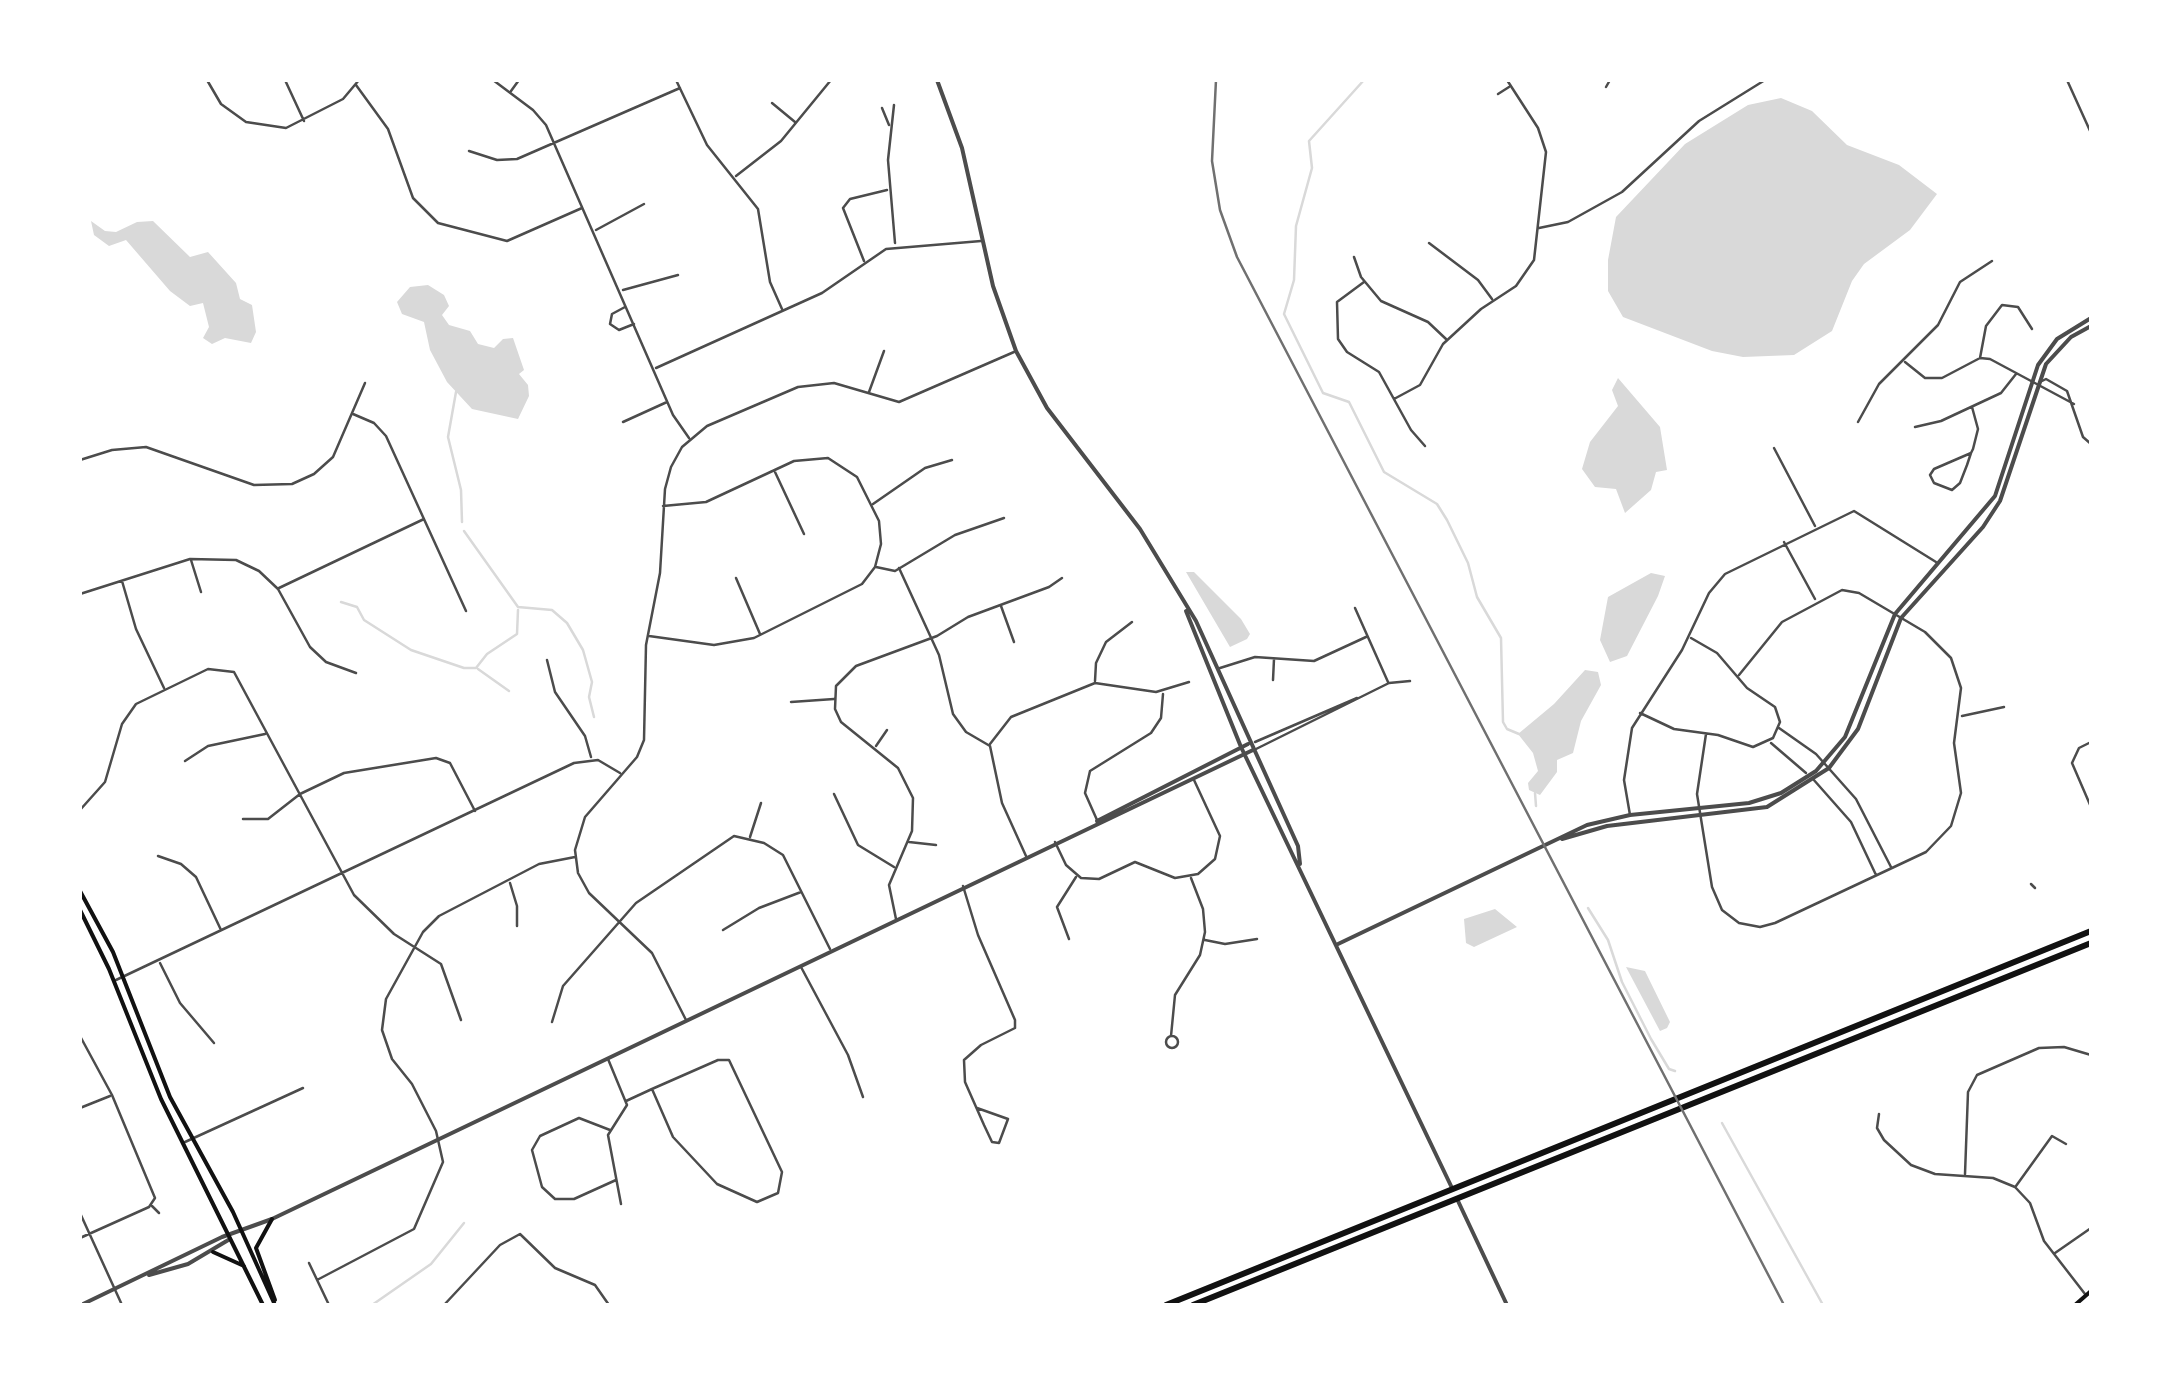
<!DOCTYPE html>
<html>
<head>
<meta charset="utf-8">
<style>
  body { margin:0 }
  #map { position:relative; width:2171px; height:1385px; overflow:hidden; background:#fff; font-family:"Open Sans",sans-serif }
  canvas { display:block }
  .frame { position:absolute; inset:0; border:82px solid #fff; pointer-events:none }
</style>
</head>
<body>
<div id="map">
<canvas width="2171" height="1385"></canvas>
<div class="frame"></div>
</div>
<script>
const context = document.querySelector('canvas').getContext('2d');
context.lineJoin = 'round';
function fillPath(path, color) { context.fillStyle = color; context.fill(path, 'evenodd'); }
const toPath = rows => new Path2D(rows.map(r => 'M' + r).join(''));
function trace(path, color, width, dash) { context.strokeStyle = color; context.lineWidth = width; context.lineCap = dash ? 'butt' : 'round'; context.setLineDash(dash || []); context.stroke(path); }
fillPath(toPath([
  [1781,98,1812,111,1847,145,1899,165,1937,194,1910,230,1864,264,1852,281,1832,331,1794,355,1743,357,1712,351,1623,317,1608,291,1608,260,1616,217,1685,144,1748,105],
  [91,221,105,231,116,232,137,222,153,221,190,257,208,252,236,283,240,299,252,305,256,332,251,343,225,338,212,344,203,338,209,327,203,303,190,306,170,291,126,240,109,246,94,235],
  [428,285,444,295,449,306,442,315,449,325,470,331,478,344,494,348,503,339,513,338,524,370,519,374,528,385,529,396,518,419,472,409,447,382,430,350,424,322,402,314,397,302,410,287],
  [1618,378,1660,427,1667,470,1656,472,1651,490,1625,513,1616,489,1595,487,1582,469,1590,442,1618,406,1612,390],
  [1186,572,1194,572,1241,619,1250,634,1247,639,1230,647],
  [1651,573,1665,576,1658,596,1627,656,1610,662,1600,640,1608,597],
  [1585,670,1598,672,1601,685,1581,721,1573,753,1557,760,1557,772,1540,795,1529,790,1528,783,1538,771,1533,753,1518,734,1554,704],
  [1495,909,1517,927,1474,947,1466,943,1464,919],
  [1626,967,1645,971,1670,1022,1667,1028,1660,1031]
]), '#d9d9d9');
trace(toPath([
  [1364,80,1309,141,1312,168,1296,226,1294,280,1284,314,1323,393,1349,402,1384,472,1437,504,1447,520,1468,563,1477,597,1501,638,1503,722,1507,729,1519,734],
  [456,392,448,437,461,490,462,522],
  [464,531,518,607,552,610,567,623,583,650,592,682,589,697,594,717],
  [341,602,357,607,364,620,411,650,464,668,476,668,487,654,517,634,518,610],
  [478,669,509,691],
  [1535,793,1536,806],
  [1588,908,1608,940,1622,982,1651,1039,1669,1069,1675,1071],
  [1722,1123,1823,1305],
  [372,1305,431,1264,464,1223]
]), '#d9d9d9', 2.5);
trace(toPath([
  [207,80,221,104,246,122,286,128,343,99,359,80],
  [285,80,304,121],
  [493,80,533,110,546,125,673,415,689,438],
  [676,80,707,145,758,209,770,282,782,309],
  [2014,80,2034,80],
  [2067,80,2091,133],
  [356,85,388,129,413,198,438,223,507,241,582,208],
  [1606,87,1610,80],
  [511,91,519,80],
  [1498,94,1509,87],
  [772,103,795,122],
  [894,105,888,160,895,243],
  [882,108,889,125],
  [469,151,497,160,517,159,680,88],
  [736,176,781,141,831,80],
  [1539,228,1568,222,1622,192,1699,121,1765,80],
  [596,230,644,204],
  [1429,243,1478,280,1492,299],
  [1354,257,1361,277,1381,301,1428,322,1446,339],
  [864,261,843,208,850,199,887,190],
  [1364,282,1337,302,1338,339,1347,352,1379,372,1411,430,1425,446],
  [623,290,678,275],
  [625,307,612,314,610,324,619,330,634,324],
  [1980,358,1986,326,2002,305,2018,307,2032,329],
  [1905,362,1925,378,1942,378,1980,358,1990,359,2074,404],
  [656,368,822,293,886,249,981,241],
  [2040,382,2046,379,2067,391,2083,437,2091,444],
  [869,392,884,351],
  [1394,399,1420,385,1443,344,1481,309,1516,286,1534,260,1546,152,1538,128,1507,80],
  [353,414,374,423,386,436,466,611],
  [623,422,667,402],
  [1858,422,1879,384,1938,325,1960,282,1992,261],
  [1915,427,1941,421,2001,393,2016,374],
  [1774,448,1815,526],
  [1971,453,1934,469,1930,475,1934,483,1952,490,1960,483,1967,465,1971,453,1973,449,1978,429,1972,407],
  [80,460,112,450,146,447,254,485,292,484,314,474,333,457,365,383],
  [775,472,804,534],
  [873,504,925,468,952,460],
  [1784,542,1815,599],
  [191,560,201,592],
  [876,567,895,571,955,535,1004,518],
  [899,568,939,655,953,714,966,732,990,746,1002,803,1026,856],
  [736,578,760,634],
  [122,581,136,629,164,688],
  [279,588,424,519],
  [80,594,190,559,236,560,259,571,278,589,310,647,326,662,356,673],
  [1001,606,1014,642],
  [1355,608,1388,682],
  [649,636,714,645,754,638,862,584,875,567,881,544,879,521,857,477,828,458,794,461,706,502,663,506],
  [547,660,555,692,585,736,591,757],
  [1220,668,1255,657,1314,661,1366,637],
  [1273,680,1274,659],
  [1095,681,1096,663,1106,642,1132,622],
  [791,702,834,699],
  [1640,713,1674,729,1718,735,1753,747,1773,738,1780,722,1775,707,1747,688,1717,653,1691,638],
  [1962,716,2004,707],
  [1779,728,1816,754,1856,799,1891,867],
  [1706,734,1697,794,1712,887,1722,910,1739,923,1760,927,1775,923,1926,852,1951,826,1961,793,1954,743,1961,688,1951,658,1925,632,1859,593,1842,590,1782,622,1739,675],
  [1255,742,1357,698],
  [2091,742,2079,748,2072,763,2091,807],
  [1771,743,1806,773],
  [990,744,1011,717,1095,683,1156,692,1189,682],
  [876,746,887,730],
  [1254,750,1389,683,1410,681],
  [185,761,208,746,265,734],
  [1813,779,1851,822,1876,875],
  [834,794,858,845,894,867],
  [80,810,105,782,122,724,136,704,208,669,234,672,354,895,394,934,441,964,461,1020],
  [1630,815,1624,780,1632,728,1682,650,1709,593,1725,574,1854,511,1936,562],
  [243,819,268,819,300,794,344,773,436,758,450,763,475,811],
  [1097,820,1085,793,1090,771,1151,733,1161,718,1163,694],
  [750,837,761,803],
  [909,842,936,845],
  [1055,842,1066,865,1081,878,1099,879,1135,862,1175,878,1198,874,1215,859,1220,836,1194,780],
  [158,856,181,864,196,877,221,930],
  [510,883,517,906,517,926],
  [2031,884,2035,888],
  [963,886,978,935,1015,1020,1015,1028,981,1045,964,1060,965,1082,984,1125,992,1142,999,1143,1008,1119,977,1108],
  [896,919,889,885,912,831,913,798,898,768,841,722,835,709,836,686,856,666,937,636,968,617,1049,587,1062,578],
  [723,930,759,908,801,892],
  [1069,939,1057,907,1076,877],
  [1205,940,1225,944,1257,939],
  [160,963,180,1003,214,1043],
  [801,967,848,1055,863,1097],
  [116,980,574,763,598,760,620,773],
  [686,1020,652,953,589,893,578,873,575,850,585,817,637,757,644,740,646,645,660,573,665,489,671,467,682,447,707,426,798,387,834,383,899,402,1014,352],
  [552,1022,563,986,636,903,734,836,764,843,783,855,830,949],
  '1166 1042a6 6 0 1 1 12 0a6 6 0 1 1-12 0Z',
  [80,1036,112,1095,155,1198,149,1207,80,1238],
  [1171,1036,1175,995,1200,955,1205,932,1203,909,1191,878],
  [608,1059,627,1105,608,1135,621,1204],
  [626,1101,652,1089,718,1060,729,1060,782,1172,778,1193,757,1202,717,1184,673,1137,652,1089],
  [80,1108,110,1096],
  [1879,1114,1877,1128,1884,1140,1911,1165,1935,1174,1993,1178,2015,1187,2030,1203,2044,1241,2085,1294],
  [610,1130,579,1118,540,1136,532,1150,542,1187,555,1199,574,1199,616,1180],
  [185,1142,303,1088],
  [1965,1174,1968,1092,1977,1075,2039,1048,2064,1047,2091,1055],
  [2016,1186,2052,1136,2066,1144],
  [152,1206,159,1213],
  [80,1213,122,1305],
  [2055,1253,2091,1228],
  [309,1263,329,1305],
  [317,1280,414,1229,443,1162,436,1131,412,1084,392,1059,382,1030,386,999,423,932,439,916,539,864,575,857],
  [444,1305,500,1245,520,1234,555,1268,595,1285,609,1305],
  [645,1305,664,1305]
]), '#4c4c4c', 2.5);
trace(toPath([
  [937,80,962,148,993,286,1016,351,1047,408,1140,529,1196,621,1298,846,1300,864],
  [1186,611,1241,747,1452,1188],
  [1097,821,1248,744],
  [1562,839,1607,826,1767,807,1829,768,1858,729,1901,618,1983,527,2000,501,2046,364,2071,337,2091,326],
  [1338,944,1587,825,1630,815,1749,803,1781,793,1816,771,1845,737,1895,614,1995,496,2038,365,2057,339,2091,318],
  [1458,1201,1507,1305],
  [149,1275,188,1264,230,1239],
  [81,1305,222,1237,272,1219,1253,750]
]), '#4c4c4c', 4);
trace(toPath([
  [80,891,113,952,170,1097,233,1212,275,1305],
  [80,910,109,969,161,1099,263,1305],
  [272,1219,256,1248,275,1300],
  [213,1252,244,1266],
  [2075,1305,2091,1291]
]), '#111', 4);
trace(toPath([
  [1166,1305,2091,931],
  [1193,1305,2091,943]
]), '#111', 6);
trace(toPath([
  [1216,80,1212,161,1220,210,1237,257,1784,1305]
]), '#707070', 2.5);
</script>
</body>
</html>
